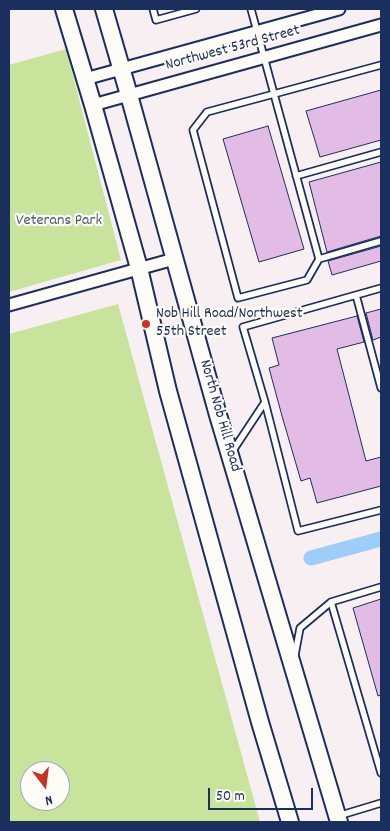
<!DOCTYPE html>
<html>
<head>
<meta charset="utf-8">
<style>
  body { margin:0 }
  #map { position:relative; width:390px; height:831px; overflow:hidden; background:#f8eff3; font-family:Dekko,sans-serif }
  canvas { display:block }
  .frame { position:absolute; inset:0; border:10px solid #1b2f5e; pointer-events:none }
  .north { position:absolute; left:20px; top:761px; width:50px; height:50px; box-sizing:border-box; background:#fdfcf7; border:1px solid #a3aaba; border-radius:50%; rotate:165deg; font-size:14px; font-weight:700; line-height:20px; text-align:center; color:#1b2f5e }
  .north::after { content:''; display:block; margin:auto; width:18px; height:22px; background:#c8321e; clip-path:polygon(50% 0,100% 100%,50% 72%,0 100%) }
  .scale { position:absolute; left:208px; top:788px; width:105px; height:22px; box-sizing:border-box; border:2px solid #1b2f5e; border-top:0; padding-left:6px; font-size:15px; line-height:18px; white-space:nowrap; color:#1b2f5e; -webkit-text-stroke:4px #fdfcf7; paint-order:stroke }
</style>
</head>
<body>
<div id="map">
<canvas width="390" height="831"></canvas>
<div class="frame"></div>
<div class="north">N</div>
<div class="scale">50 m</div>
</div>
<script>
const context = document.querySelector('canvas').getContext('2d');
context.lineJoin = 'round';
function fillPath(path, color) { context.fillStyle = color; context.fill(path, 'evenodd'); }
const toPath = rows => new Path2D(rows.map(r => 'M' + r).join(''));
function trace(path, color, width, dash) { context.strokeStyle = color; context.lineWidth = width; context.lineCap = dash ? 'butt' : 'round'; context.setLineDash(dash || []); context.stroke(path); }
function drawText(font, color, halo, rows, align = 'center') {
  context.font = font + ' Dekko,sans-serif'; context.lineWidth = 4.5; context.setLineDash([]); context.textBaseline = 'middle'; context.strokeStyle = halo; context.fillStyle = color; for (const [text, x, y, turn = 0] of rows) {
    context.save(); context.translate(x, y); context.rotate((+turn || 0) * Math.PI / 180); context.textAlign = isNaN(turn) ? turn : align; if (halo) context.strokeText(text, 0, 0); context.fillText(text, 0, 0); context.restore();
  }
}
fillPath(toPath([
  [66,49,121,260,9,292,9,65],
  [118,304,260,822,9,822,9,334],
  [30,771,60,771,60,801,30,801]
]), '#c8e39b');
trace(toPath([
  [311,558,381,539]
]), '#9ecdfa', 15);
const building = toPath([
  [381,90,381,140,320,157,306,111,381,90],
  [268,126,304,249,259,262,223,139,268,126],
  [381,162,381,236,327,252,309,182,381,162],
  [381,246,381,261,332,275,328,261,381,246],
  [381,309,381,337,373,340,366,313,381,309],
  [357,316,364,342,337,349,366,461,381,457,381,486,317,503,310,478,301,481,282,416,269,368,279,365,272,338,357,316],
  [381,599,381,695,378,696,353,608,381,599]
]);
fillPath(building, '#e2bce5');
trace(building, '#1b2f5e', 1);
const service = toPath([
  [153,9,156,20,196,9],
  [251,9,274,94,319,259,307,280,238,298,193,130,207,112,274,94,381,65],
  [296,176,381,152],
  [319,259,381,241],
  [356,295,381,388],
  [265,402,243,327,381,288],
  [232,452,265,402,298,531,381,510],
  [381,587,331,602,381,773],
  [295,655,300,628,331,602],
  [338,816,381,803]
]);
const minor = toPath([
  [85,79,339,9],
  [93,105,381,25],
  [9,305,174,259]
]);
const secondary = toPath([
  [64,9,93,105,139,268,168,391,260,722,290,822],
  [104,9,129,95,218,415,339,822]
]);
trace(service, '#1b2f5e', 9);
trace(minor, '#1b2f5e', 15);
trace(secondary, '#1b2f5e', 20);
trace(service, '#fdfcf7', 5.5);
trace(minor, '#fdfcf7', 11);
trace(secondary, '#fdfcf7', 16);
for (const [x, y, r, color] of [
  [146,324,5,"#c8321e"]
]) { const dot = new Path2D(); dot.arc(x, y, r, 0, 2 * Math.PI); context.fillStyle = color; context.fill(dot); trace(dot, '#fdfcf7', 2); }
drawText('16px', '#1b2f5e', '#fdfcf7', [
  ["Northwest 53rd Street",233,49,-15],
  ["North Nob Hill Road",219,416,74]
]);
drawText('16px', '#465c6d', '#fdfcf7', [
  ["Veterans Park",59,222]
]);
drawText('16px', '#1b2f5e', '#fdfcf7', [
  ["Nob Hill Road/Northwest",156,315],
  ["55th Street",156,333]
], 'left');
</script>
</body>
</html>
